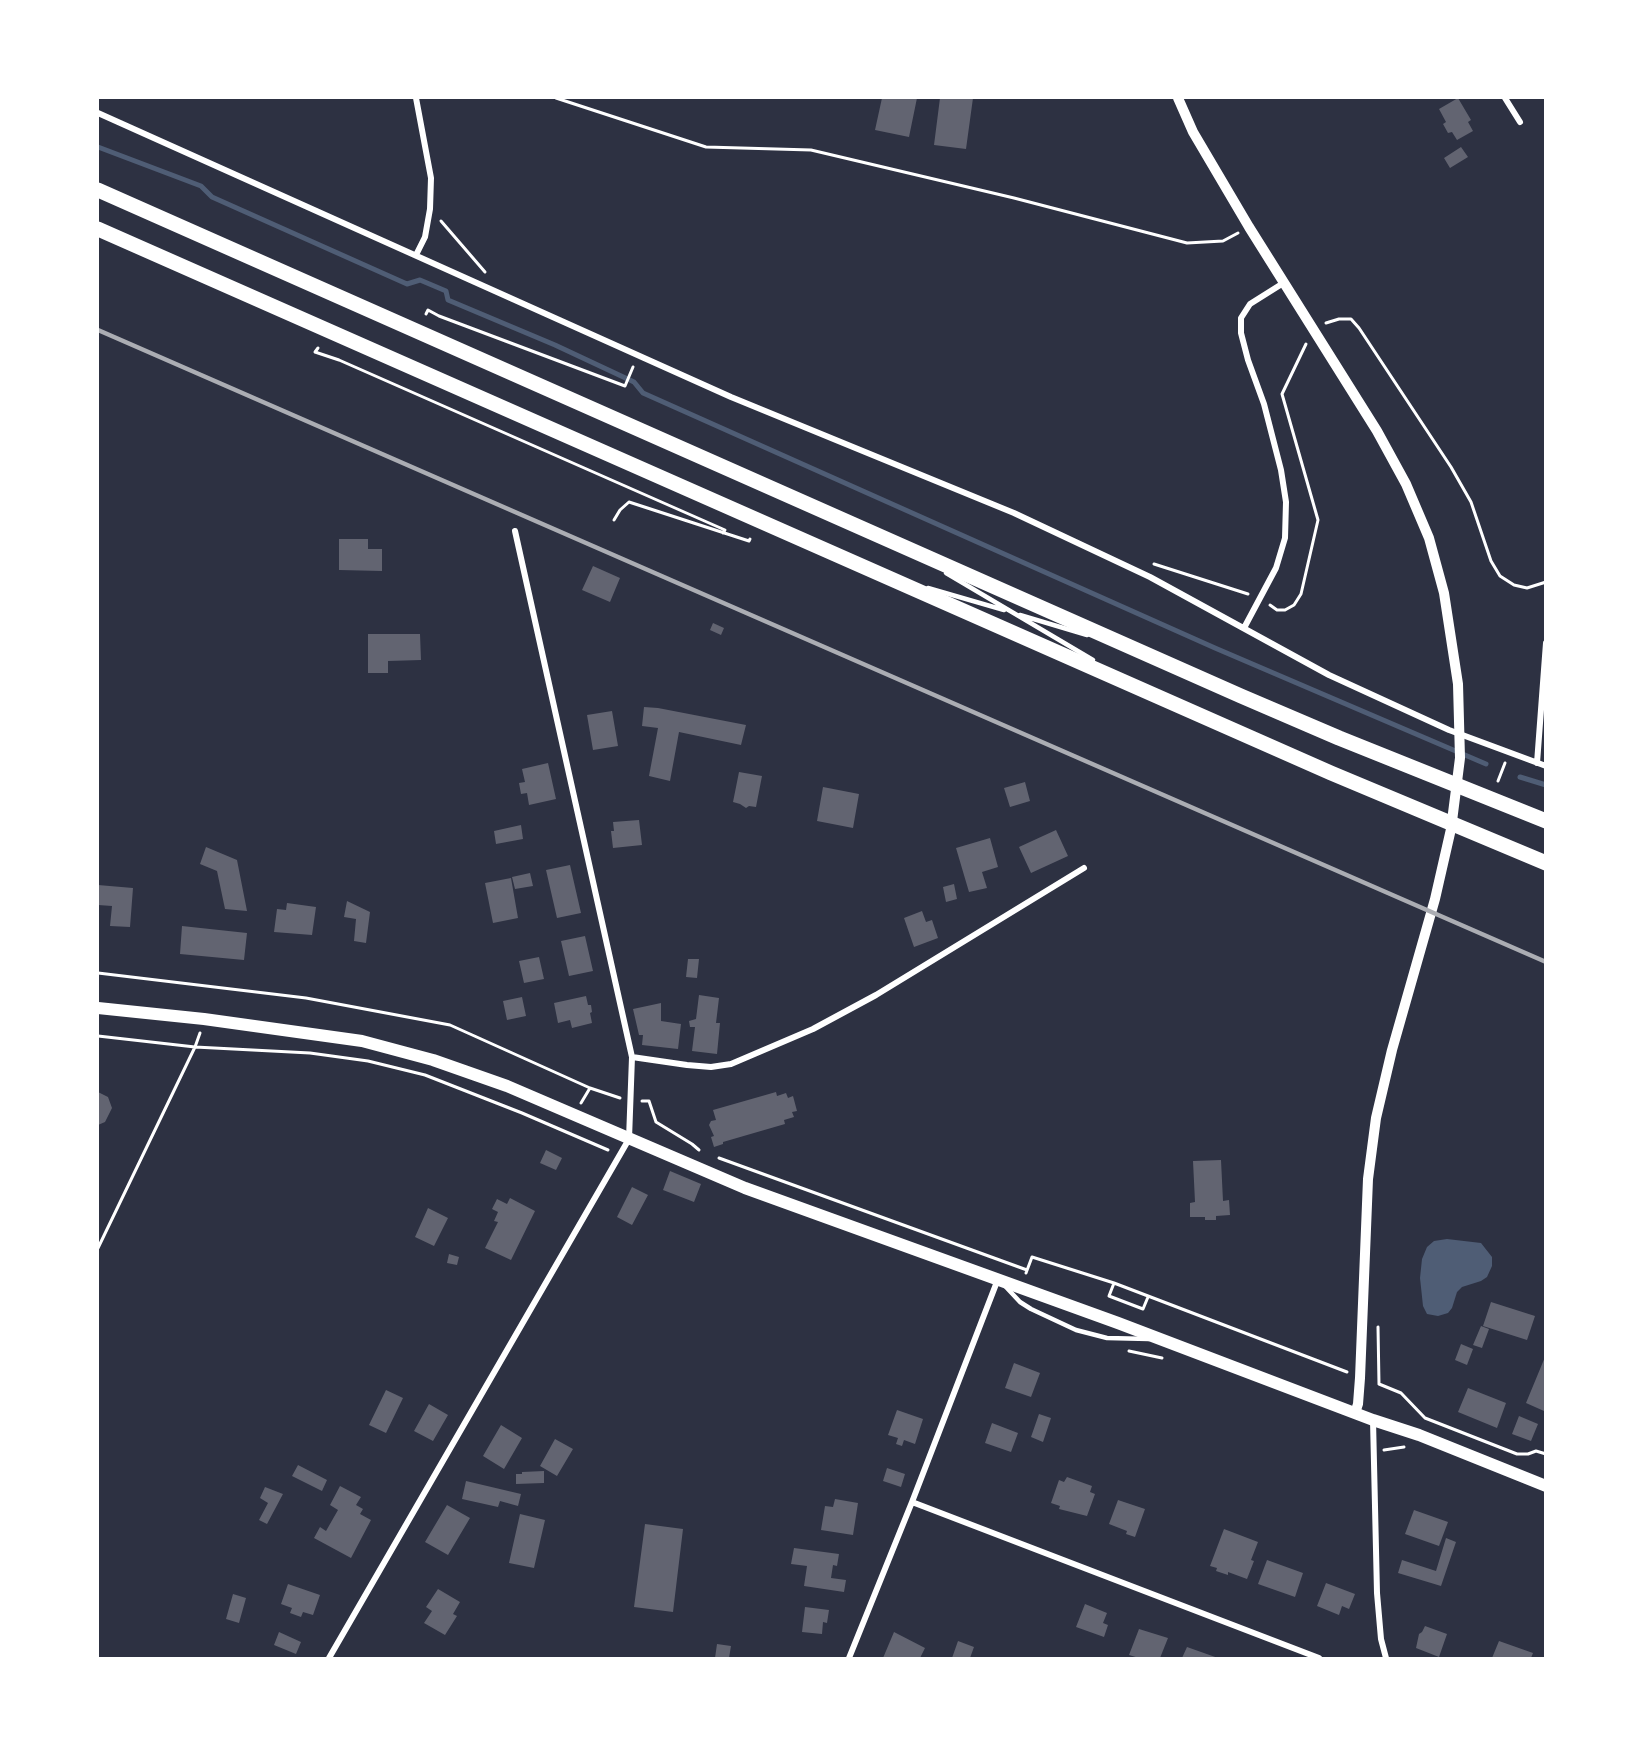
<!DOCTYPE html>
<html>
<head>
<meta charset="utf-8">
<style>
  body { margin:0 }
  #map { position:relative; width:1643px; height:1756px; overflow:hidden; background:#2d3142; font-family:Inter,sans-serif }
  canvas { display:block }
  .frame { position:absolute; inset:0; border:99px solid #fff; pointer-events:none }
</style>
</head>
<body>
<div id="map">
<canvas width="1643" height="1756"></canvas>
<div class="frame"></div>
</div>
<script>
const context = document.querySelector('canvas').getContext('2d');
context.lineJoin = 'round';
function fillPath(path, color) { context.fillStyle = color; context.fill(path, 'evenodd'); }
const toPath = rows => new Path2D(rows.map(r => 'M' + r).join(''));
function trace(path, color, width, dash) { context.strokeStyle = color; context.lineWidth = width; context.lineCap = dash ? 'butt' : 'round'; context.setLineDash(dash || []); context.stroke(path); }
fillPath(toPath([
  [1447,1239,1481,1243,1492,1257,1492,1266,1487,1277,1481,1281,1462,1287,1457,1292,1452,1308,1448,1313,1438,1316,1427,1314,1423,1306,1420,1278,1422,1259,1427,1247,1434,1241]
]), '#4f5d75');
trace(toPath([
  [98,147,201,186,212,197,407,284,420,280,446,291,448,300,555,345,634,382,643,393,1215,648,1486,764],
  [1520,777,1546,785]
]), '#4f5d75', 5);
fillPath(toPath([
  [882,98,917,98,909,137,875,130],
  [940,98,973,98,966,149,934,145],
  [1458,98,1471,120,1468,122,1473,131,1457,140,1452,132,1448,133,1443,124,1446,122,1439,109],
  [1461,147,1468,157,1450,168,1444,158],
  [339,539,368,539,368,549,382,549,382,571,339,570],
  [593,566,620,578,610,602,582,590],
  [713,623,724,628,721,635,710,630],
  [368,634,420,634,421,660,388,661,388,673,368,673],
  [644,707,658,708,746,725,741,745,679,732,670,781,649,776,658,728,642,726],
  [612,711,618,746,593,750,587,715],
  [548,763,556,799,529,805,527,793,521,794,519,783,525,782,522,769],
  [739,772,762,776,756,807,749,806,746,808,740,804,733,802],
  [1025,782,1030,801,1010,807,1004,788],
  [823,787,859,794,853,828,817,821],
  [639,820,642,845,613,848,611,831,614,831,613,822],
  [521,825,523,839,496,844,494,831],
  [1056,830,1068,856,1031,873,1019,847],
  [990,838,998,867,982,872,987,888,969,892,956,848],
  [206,847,237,860,247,911,225,909,217,871,200,864],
  [570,865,581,913,557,918,546,870],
  [530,873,533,886,515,889,512,877],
  [511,878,518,918,493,923,485,883],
  [954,884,957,899,946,902,943,887],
  [98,885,133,888,130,927,110,926,112,906,98,905],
  [347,901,370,912,366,943,354,941,356,919,344,917],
  [287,903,316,907,312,935,274,932,277,909,286,910],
  [922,911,926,922,932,920,938,938,914,947,904,918],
  [182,926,247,933,244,960,180,954],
  [585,936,593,971,569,976,561,941],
  [539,957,544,979,524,983,519,961],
  [688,959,699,959,697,978,686,977],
  [699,995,719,998,716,1023,720,1023,717,1054,692,1051,695,1027,690,1027,689,1021,696,1019],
  [586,996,588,1005,591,1005,592,1012,590,1013,592,1023,572,1028,570,1020,558,1023,554,1003],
  [522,997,526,1016,507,1020,503,1001],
  [661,1003,661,1021,681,1024,678,1049,642,1045,643,1035,639,1035,633,1009],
  [98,1092,108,1097,112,1108,105,1122,98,1125],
  [776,1092,777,1096,786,1093,788,1098,793,1096,797,1111,792,1112,794,1117,784,1120,785,1124,723,1142,723,1144,714,1147,711,1137,714,1136,709,1125,711,1121,716,1120,713,1110],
  [546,1150,562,1158,556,1170,540,1163],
  [1221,1160,1223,1201,1229,1200,1230,1215,1216,1216,1216,1220,1205,1220,1205,1217,1190,1217,1190,1203,1195,1202,1193,1161],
  [670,1171,701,1184,694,1202,663,1190],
  [632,1187,648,1195,632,1225,617,1217],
  [510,1198,535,1211,511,1260,485,1248,498,1222,494,1221,498,1212,492,1209,497,1199,507,1204],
  [428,1208,448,1218,434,1246,415,1237],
  [449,1254,459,1257,457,1265,447,1263],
  [1491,1302,1535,1316,1527,1340,1483,1326],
  [1481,1326,1489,1329,1482,1348,1473,1345],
  [1461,1344,1473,1349,1467,1365,1455,1360],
  [1545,1357,1546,1406,1544,1411,1526,1403],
  [1014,1363,1040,1373,1031,1397,1005,1388],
  [1468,1388,1506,1403,1497,1428,1458,1412],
  [386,1390,403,1398,386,1433,369,1425],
  [429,1404,448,1415,433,1441,414,1431],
  [897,1410,923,1419,915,1444,904,1440,902,1446,896,1444,898,1438,888,1435],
  [1039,1414,1051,1418,1043,1442,1031,1437],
  [1519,1416,1538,1424,1531,1441,1512,1434],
  [992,1423,1018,1433,1011,1452,985,1443],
  [501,1425,522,1438,504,1469,483,1456],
  [555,1439,573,1449,557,1476,540,1466],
  [298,1465,327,1480,322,1491,292,1476],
  [887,1468,905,1474,901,1487,883,1481],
  [544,1471,544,1483,516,1484,516,1474,522,1474,522,1472],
  [1067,1477,1092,1486,1090,1492,1095,1494,1087,1516,1059,1509,1060,1506,1051,1503,1059,1480,1064,1482],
  [466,1481,521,1494,518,1506,500,1501,498,1507,462,1499],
  [340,1486,361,1497,356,1505,363,1509,360,1514,371,1520,351,1558,314,1538,320,1527,326,1531,338,1510,330,1505],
  [265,1487,283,1494,267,1524,259,1520,268,1503,260,1498],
  [835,1499,858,1503,853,1535,821,1530,825,1506,833,1507],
  [1118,1500,1145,1509,1135,1537,1126,1534,1127,1531,1109,1524],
  [447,1505,470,1518,448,1555,425,1542],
  [1414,1510,1448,1522,1439,1546,1405,1534],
  [520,1514,545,1520,534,1568,509,1563],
  [645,1524,683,1529,673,1612,634,1607],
  [1224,1529,1258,1542,1251,1560,1254,1561,1247,1579,1228,1572,1228,1575,1216,1571,1217,1568,1210,1566],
  [1446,1538,1456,1542,1441,1586,1398,1573,1402,1560,1436,1571],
  [794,1548,839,1554,837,1566,833,1565,831,1578,846,1580,844,1592,804,1586,807,1566,791,1564],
  [1267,1560,1303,1573,1295,1597,1258,1584],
  [1326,1583,1355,1594,1349,1609,1342,1606,1339,1615,1317,1606],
  [288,1584,320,1595,313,1615,303,1612,301,1617,290,1613,292,1608,281,1604],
  [438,1589,460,1602,453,1614,457,1616,445,1635,424,1623,432,1611,426,1607],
  [233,1594,246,1598,239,1623,226,1619],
  [1085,1604,1107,1613,1103,1623,1108,1625,1104,1637,1076,1627],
  [805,1607,829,1610,827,1623,823,1622,822,1634,802,1632],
  [1425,1626,1447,1634,1439,1657,1416,1648,1419,1634,1422,1632],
  [1139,1629,1168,1638,1160,1658,1146,1657,1145,1658,1139,1658,1129,1655],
  [279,1632,301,1642,296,1654,274,1645],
  [894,1632,925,1648,920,1658,883,1658],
  [958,1641,974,1647,970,1658,952,1658],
  [1499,1641,1533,1653,1531,1658,1492,1658],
  [717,1644,731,1646,729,1658,715,1658],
  [1187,1647,1218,1658,1182,1658]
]), '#626471');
trace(toPath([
  [556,98,706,147,811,150,1014,198,1187,243,1223,241,1238,233],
  [441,221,485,272],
  [426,314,428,310,439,316,625,386,633,367],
  [1326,323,1339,319,1351,319,1359,328,1451,467,1471,502,1491,561,1500,576,1514,585,1527,588,1546,582],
  [318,348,315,352,339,360,725,530,723,533],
  [614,520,620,510,629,502,749,541,750,539],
  [1154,564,1248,594],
  [1270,605,1277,610,1285,610,1294,605,1301,594,1318,520,1282,394,1306,344],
  [1498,781,1505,763],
  [98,973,306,998,450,1025,590,1088],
  [98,1036,195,1047,310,1053,368,1061,425,1075,522,1113,608,1150],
  [642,1101,649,1101,656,1122,692,1144,699,1150],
  [581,1103,590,1088,620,1098],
  [719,1158,1027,1270],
  [98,1248,195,1047,200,1033],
  [1026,1273,1032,1257,1114,1283,1347,1372],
  [1114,1283,1109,1296,1143,1309,1148,1297],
  [1378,1327,1379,1384],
  [1129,1351,1162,1358],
  [1379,1384,1401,1393,1425,1418,1517,1454,1528,1454,1536,1451,1546,1454],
  [1384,1450,1404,1447]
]), '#fff', 3);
trace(toPath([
  [946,573,1093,660],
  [928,588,1004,610],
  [1020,615,1087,635],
  [1006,1287,1020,1302,1031,1309,1076,1330,1107,1338,1149,1339]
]), '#fff', 4.5);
trace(toPath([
  [416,98,431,178,430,209,425,237,416,255],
  [1505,98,1520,122],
  [98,113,731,397,1014,513,1150,577,1329,675,1449,730,1546,766],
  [1244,628,1276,568,1285,538,1286,502,1281,470,1264,404,1248,360,1241,333,1241,318,1250,304,1285,282],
  [1537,763,1546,643],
  [632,1057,687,1065,711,1067,731,1064,813,1029,876,995,1084,868],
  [1373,1420,1377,1593,1381,1639,1386,1658],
  [912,1502,1319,1658],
  [329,1658,629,1139,632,1057,515,531],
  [849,1658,912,1502,998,1279]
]), '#fff', 6);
trace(toPath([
  [1178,98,1193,132,1249,227,1377,431,1406,484,1429,538,1444,593,1458,684,1460,758,1451,829,1435,899,1392,1050,1376,1118,1368,1179,1360,1378,1358,1404,1355,1413]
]), '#fff', 10);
trace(toPath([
  [98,1008,204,1019,362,1041,433,1060,507,1086,745,1188,1118,1323,1373,1420,1419,1435,1546,1486]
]), '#fff', 12);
trace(toPath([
  [98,190,1241,696,1339,738,1546,821],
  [98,229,1331,773,1546,863]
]), '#fff', 15);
trace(toPath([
  [98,330,1546,962]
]), '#abadb3', 4.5);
</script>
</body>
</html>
